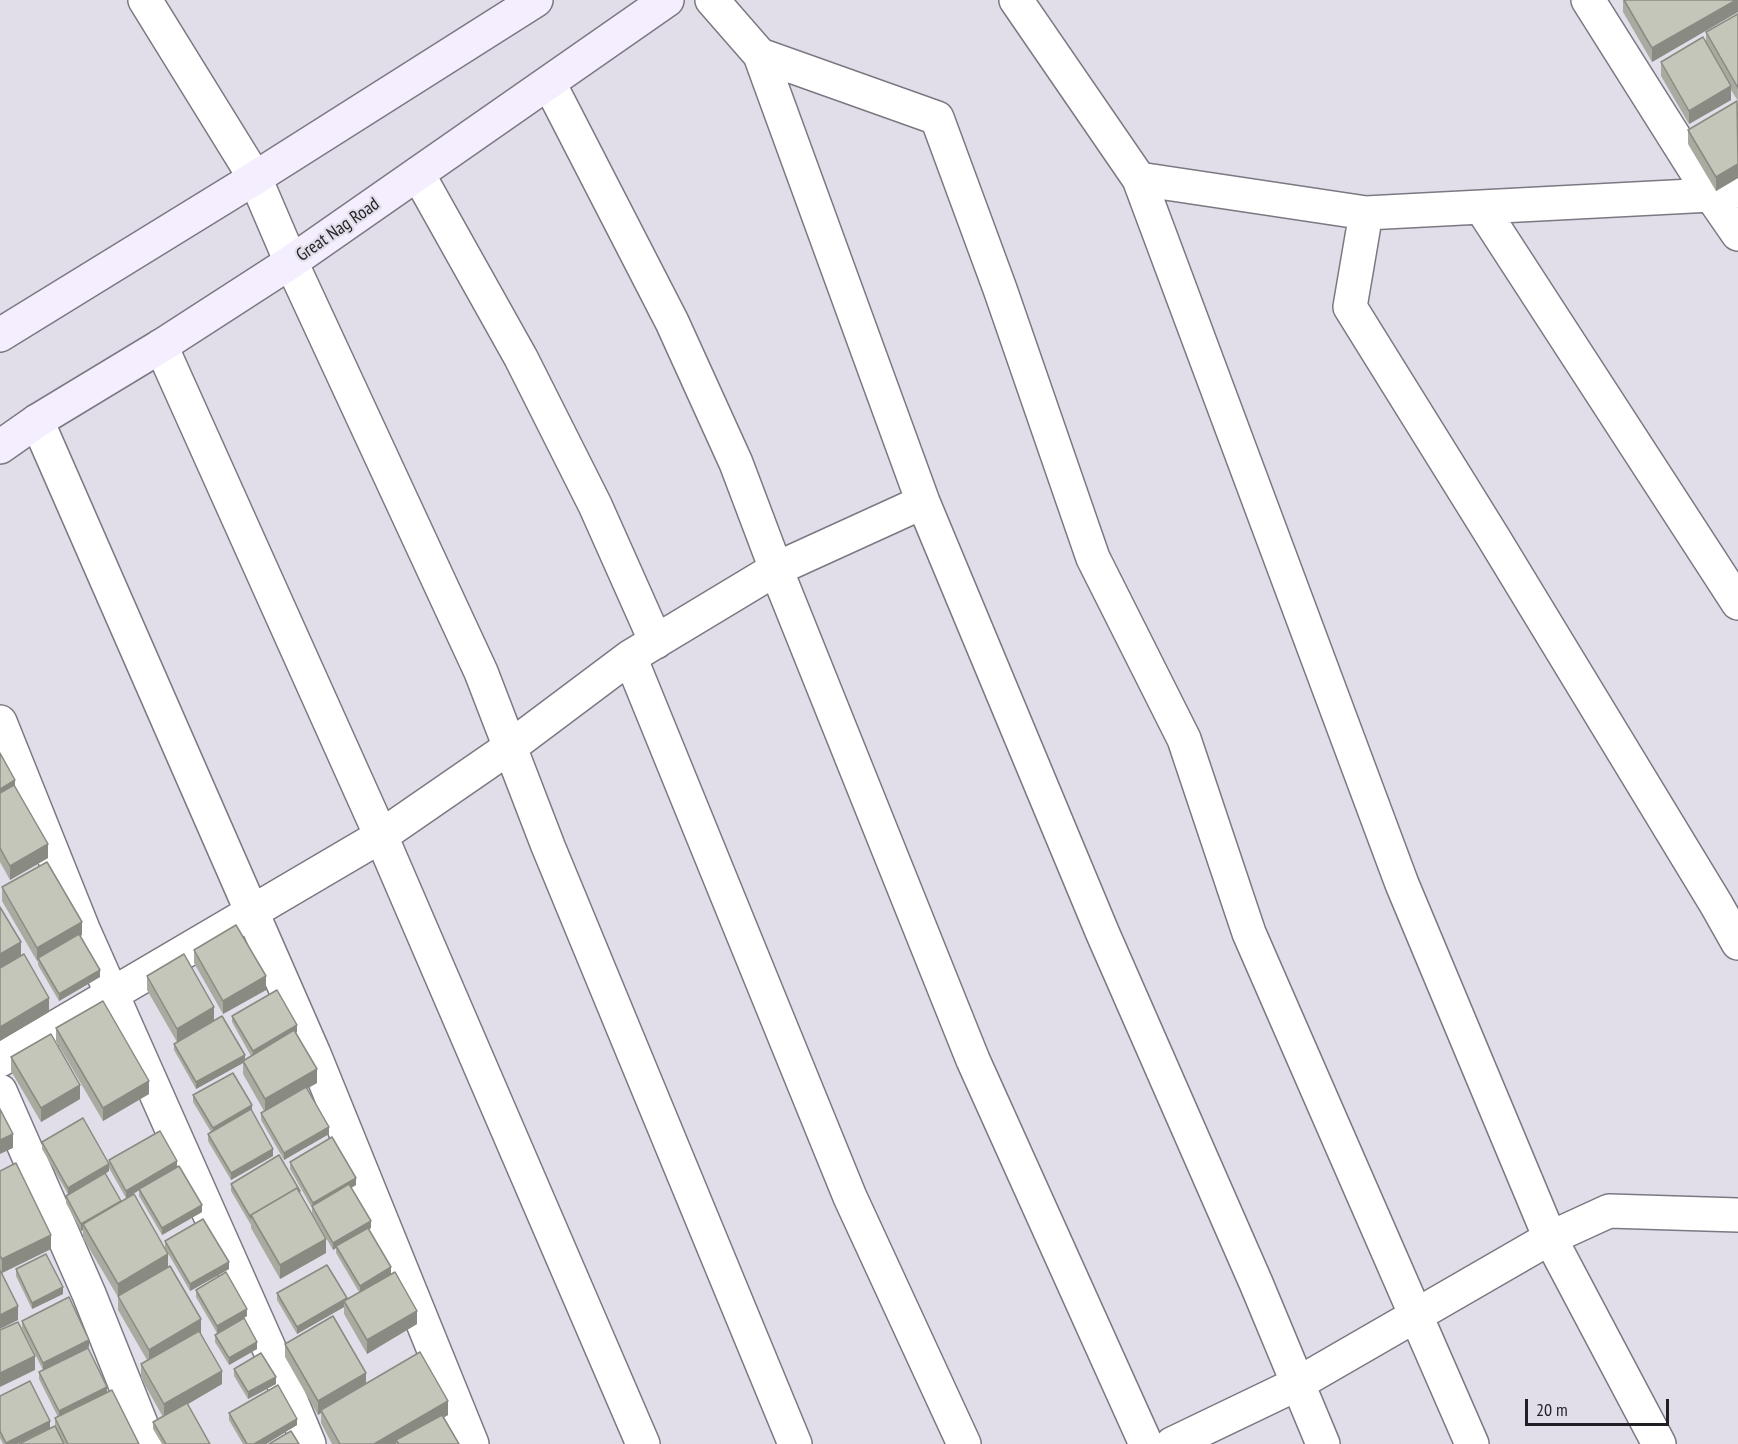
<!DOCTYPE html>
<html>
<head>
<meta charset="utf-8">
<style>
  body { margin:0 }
  #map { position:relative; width:1738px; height:1444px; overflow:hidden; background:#e2dee9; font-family:"PT Sans Narrow",sans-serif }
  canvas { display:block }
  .scale { position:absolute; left:1525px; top:1399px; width:144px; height:27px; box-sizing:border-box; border:3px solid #201f23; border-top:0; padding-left:8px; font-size:18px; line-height:21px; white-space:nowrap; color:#201f23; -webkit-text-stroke:4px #e2dee9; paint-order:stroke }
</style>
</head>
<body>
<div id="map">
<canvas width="1738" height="1444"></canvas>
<div class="scale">20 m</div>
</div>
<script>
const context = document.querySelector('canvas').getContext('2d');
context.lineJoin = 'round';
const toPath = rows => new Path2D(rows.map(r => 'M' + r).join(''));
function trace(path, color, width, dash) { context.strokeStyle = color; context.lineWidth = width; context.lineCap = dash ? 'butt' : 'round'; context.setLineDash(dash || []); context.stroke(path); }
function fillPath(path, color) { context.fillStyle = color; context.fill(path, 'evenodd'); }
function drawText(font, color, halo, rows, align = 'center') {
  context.font = font + ' "PT Sans Narrow",sans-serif'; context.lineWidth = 4.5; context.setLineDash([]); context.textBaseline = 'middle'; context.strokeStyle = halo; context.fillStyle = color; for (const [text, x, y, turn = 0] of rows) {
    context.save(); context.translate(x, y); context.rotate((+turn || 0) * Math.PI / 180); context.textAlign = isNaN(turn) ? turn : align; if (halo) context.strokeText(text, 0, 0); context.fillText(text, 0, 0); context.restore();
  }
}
const street = toPath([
  [145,0,255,178,291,262,481,672,548,846,795,1444],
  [712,0,760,55,923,502,1103,934,1256,1283,1323,1444],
  [1016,0,1139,179,1366,213,1711,195,1588,0],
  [760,55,937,118,1000,289,1093,558,1184,739,1249,933,1472,1444],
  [549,83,672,322,736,463,776,569,973,1060,1146,1444],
  [418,174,521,358,595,505,656,642],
  [1139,179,1402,884,1550,1238,1659,1444],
  [1738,191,1711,195,1738,234],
  [1481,207,1738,603],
  [1366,213,1350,307,1493,537,1716,904,1738,943],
  [161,346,381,836,643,1444],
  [37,421,314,1054,472,1444],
  [923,502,776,569,630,657,850,1197,964,1444],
  [0,722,83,929,269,1348,309,1444],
  [0,1060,381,836,510,747,630,657],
  [0,1091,89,1294,149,1444],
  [1172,1444,1297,1384,1550,1238,1609,1211,1738,1215]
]);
const secondary = toPath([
  [0,335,255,178,536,0],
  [0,447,37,421,161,346,291,262,667,0]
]);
trace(street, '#7c7882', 36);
trace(secondary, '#7c7882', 36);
trace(street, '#fff', 33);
trace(secondary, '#f5eeff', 33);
fillPath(toPath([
  [1623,0,1738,0,1738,12,1652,62,1623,12],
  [1738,14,1738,101,1731,90,1731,100,1689,124,1661,76,1661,62,1706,43,1706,32],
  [1738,103,1738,178,1716,191,1688,144,1688,130],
  [0,753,48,858,10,880,0,862],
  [2,887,82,935,80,936,100,977,59,1001,38,965,38,961,37,961,2,901],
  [194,950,266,990,223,1014,194,963],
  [147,976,214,1020,245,1060,251,1056,232,1022,232,1016,297,1032,296,1033,317,1083,307,1088,329,1134,284,1160,261,1120,261,1113,264,1111,243,1074,243,1063,196,1089,174,1050,174,1044,177,1042,147,990],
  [56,1028,149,1094,103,1121,56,1041],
  [11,1057,80,1099,41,1122,11,1071],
  [193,1095,252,1112,273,1156,231,1180,208,1141,208,1134,211,1132,193,1102],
  [42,1142,109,1163,109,1160,177,1168,202,1212,162,1235,139,1196,139,1190,126,1198,109,1168,109,1171,105,1174,121,1202,168,1267,201,1333,222,1384,188,1404,210,1444,162,1444,153,1429,153,1422,163,1417,141,1378,141,1364,147,1360,118,1310,118,1297,83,1238,83,1230,81,1231,66,1203,66,1196,68,1194,42,1149],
  [290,1162,356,1185,351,1188,371,1228,369,1229,391,1274,417,1324,367,1354,344,1314,344,1307,297,1334,277,1300,277,1293,347,1299,359,1292,336,1253,336,1248,333,1250,312,1213,312,1208,290,1169],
  [0,1171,51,1249,2,1273,0,1269],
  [231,1184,300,1194,326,1253,280,1279,251,1228,251,1225,231,1191],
  [165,1241,229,1269,190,1291,165,1248],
  [16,1269,63,1294,32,1309,16,1276],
  [196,1290,247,1316,244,1318,257,1349,229,1365,215,1342,215,1335,238,1321,217,1333,196,1297],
  [22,1321,89,1347,43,1370,22,1328],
  [285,1344,366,1384,448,1415,444,1417,459,1444,332,1444,321,1423,321,1413,318,1415,285,1357],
  [234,1369,276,1384,248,1399,234,1376],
  [39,1372,107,1393,139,1444,19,1444,55,1427,55,1418,58,1417,39,1379],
  [0,1396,50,1428,17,1444,3,1444,0,1438],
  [229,1413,297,1425,266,1444,243,1444,229,1420]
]), '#a9aaa0');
fillPath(toPath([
  [1736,0,1738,0,1738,12,1652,62,1652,48],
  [1731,86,1731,100,1689,124,1689,111],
  [1738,164,1738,178,1716,191,1716,177],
  [15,780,15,787,0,796,0,789],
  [48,844,48,858,10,880,10,866],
  [82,922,82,935,39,960,38,958,37,961,37,948],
  [21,942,21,956,0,968,0,954],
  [100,970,100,977,59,1001,59,994],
  [266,976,266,990,223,1014,223,1001],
  [49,998,49,1012,0,1041,0,1027],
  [214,1007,214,1021,177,1042,177,1029],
  [297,1025,297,1032,253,1058,253,1051],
  [245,1055,245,1062,243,1061,243,1063,196,1089,196,1082],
  [317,1069,317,1083,265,1113,265,1099],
  [149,1081,149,1094,103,1121,103,1108],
  [80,1085,80,1099,41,1122,41,1108],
  [252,1105,252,1112,213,1135,213,1128],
  [329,1127,329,1134,284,1160,284,1153],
  [13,1134,13,1148,0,1154,0,1140],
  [273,1149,273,1156,231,1180,231,1173],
  [177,1161,177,1168,126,1198,126,1191],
  [109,1164,109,1171,68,1195,68,1188],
  [356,1178,356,1185,314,1209,313,1208,313,1203],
  [121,1201,121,1208,83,1224,83,1230,81,1231,81,1224],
  [202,1205,202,1212,162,1235,162,1228],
  [371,1221,371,1228,338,1247,336,1246,336,1248,333,1250,333,1243],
  [51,1235,51,1249,2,1273,2,1259],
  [326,1239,326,1253,280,1279,280,1265],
  [168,1254,168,1267,118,1297,118,1284],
  [229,1262,229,1269,190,1291,190,1284],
  [391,1267,391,1274,360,1293,360,1286],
  [63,1287,63,1294,32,1309,32,1303],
  [347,1298,344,1301,344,1307,297,1334,297,1327],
  [18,1306,18,1320,0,1329,0,1315],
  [247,1309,247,1316,217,1333,217,1326],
  [417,1311,417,1324,367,1354,367,1340],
  [201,1319,201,1333,149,1363,149,1350],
  [89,1340,89,1347,43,1370,43,1363],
  [257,1342,257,1349,229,1365,229,1358],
  [35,1356,35,1370,0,1387,0,1373],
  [222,1371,222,1384,164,1418,164,1404],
  [366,1373,366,1387,321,1410,321,1413,318,1415,318,1401],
  [276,1377,276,1384,248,1399,248,1392],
  [107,1387,107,1394,59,1418,59,1411],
  [448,1401,448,1415,398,1444,396,1440,396,1444,374,1444],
  [297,1419,297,1425,266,1444,254,1444],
  [50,1421,50,1428,17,1444,6,1444,6,1443]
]), '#898b82');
const building = toPath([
  [1624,0,1736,0,1652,48,1624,0],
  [1738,14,1738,88,1706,32,1738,14],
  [1703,37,1731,86,1689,111,1661,62,1703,37],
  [1737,101,1738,164,1716,177,1688,130,1737,101],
  [0,753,15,780,0,789,0,753],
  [14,785,48,844,10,866,0,848,0,793,14,785],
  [47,862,82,922,37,948,2,887,47,862],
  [0,907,21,942,0,954,0,907],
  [236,925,266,976,223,1001,194,950,236,925],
  [79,934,100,970,59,994,38,958,79,934],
  [24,954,49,998,0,1027,0,968,24,954],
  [184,954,214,1007,177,1029,147,976,184,954],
  [277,990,297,1025,253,1051,232,1016,277,990],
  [103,1001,149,1081,103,1108,56,1028,103,1001],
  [222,1016,245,1055,196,1082,174,1044,222,1016],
  [294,1030,317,1069,265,1099,243,1061,294,1030],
  [51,1034,80,1085,41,1108,11,1057,51,1034],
  [233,1073,252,1105,213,1128,193,1095,233,1073],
  [306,1087,329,1127,284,1153,261,1113,306,1087],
  [0,1109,13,1134,0,1140,0,1109],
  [251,1109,273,1149,231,1173,208,1134,251,1109],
  [83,1118,109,1164,68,1188,42,1142,83,1118],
  [160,1131,177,1161,126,1191,109,1160,160,1131],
  [332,1137,356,1178,313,1203,290,1162,332,1137],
  [279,1155,300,1191,299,1192,297,1188,251,1215,251,1218,231,1184,279,1155],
  [16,1163,51,1235,2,1259,0,1256,0,1171,16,1163],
  [179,1166,202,1205,162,1228,139,1189,179,1166],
  [105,1173,121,1201,81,1224,66,1196,105,1173],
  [349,1184,371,1221,333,1243,312,1206,349,1184],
  [297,1188,326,1239,280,1265,251,1215,297,1188],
  [134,1194,168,1254,118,1284,83,1224,134,1194],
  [203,1219,229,1262,190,1284,165,1241,203,1219],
  [368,1228,391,1267,360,1286,336,1246,368,1228],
  [46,1254,63,1287,32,1303,16,1269,46,1254],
  [327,1265,347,1298,297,1327,277,1293,327,1265],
  [170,1266,201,1319,149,1350,118,1296,170,1266],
  [0,1270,18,1306,0,1315,0,1270],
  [226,1272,247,1309,217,1326,196,1290,226,1272],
  [395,1272,417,1311,367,1340,344,1301,395,1272],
  [69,1297,89,1340,43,1363,22,1321,69,1297],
  [333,1316,366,1373,318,1401,285,1344,333,1316],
  [244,1318,257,1342,229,1358,215,1335,244,1318],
  [18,1322,35,1356,0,1373,0,1330,18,1322],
  [199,1331,222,1371,164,1404,141,1364,199,1331],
  [88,1348,107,1387,59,1411,39,1372,88,1348],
  [420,1352,448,1401,374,1444,340,1444,321,1410,420,1352],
  [261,1353,276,1377,248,1392,234,1369,261,1353],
  [30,1381,50,1421,6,1443,0,1431,0,1396,30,1381],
  [278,1385,297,1419,254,1444,247,1444,229,1413,278,1385],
  [112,1390,139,1444,68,1444,55,1418,112,1390],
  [187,1403,210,1444,166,1444,153,1422,187,1403],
  [442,1415,459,1444,399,1444,396,1440,442,1415],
  [55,1426,64,1444,19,1444,55,1426],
  [291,1431,299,1444,269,1444,291,1431]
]);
fillPath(building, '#c4c6ba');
trace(building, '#898b82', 1.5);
drawText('18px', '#201f23', '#e2dee9', [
  ["Great Nag Road",338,230,-35]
]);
</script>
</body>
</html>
